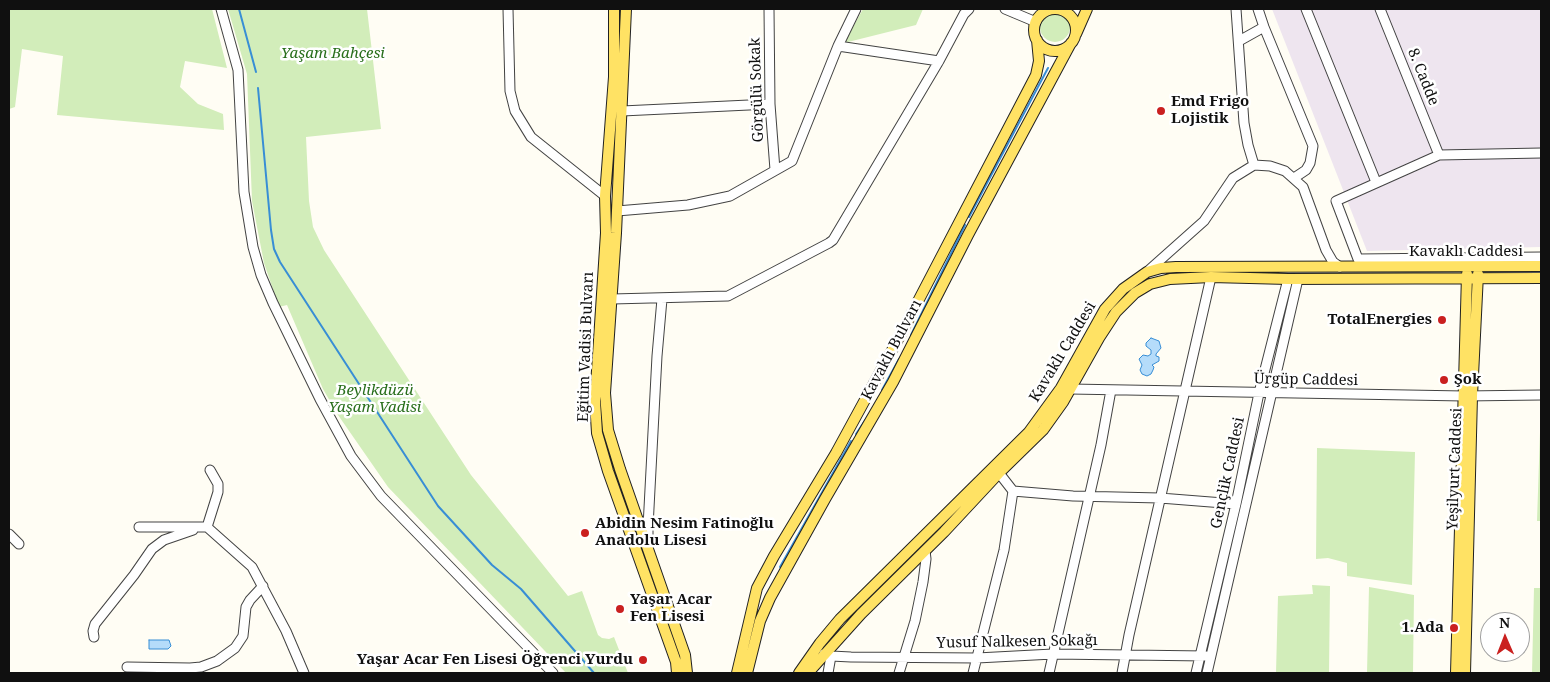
<!DOCTYPE html>
<html>
<head>
<meta charset="utf-8">
<style>
  body { margin:0 }
  #map { position:relative; width:1550px; height:682px; overflow:hidden; background:#fffdf4; font-family:"Noto Serif",serif }
  canvas { display:block }
  .frame { position:absolute; inset:0; border:10px solid #101010; pointer-events:none }
  .north { position:absolute; left:1480px; top:612px; width:50px; height:50px; box-sizing:border-box; background:#fff; border:1px solid #9f9f9f; border-radius:50%; rotate:359deg; font-size:14px; font-weight:700; line-height:20px; text-align:center; color:#101010 }
  .north::after { content:''; display:block; margin:auto; width:18px; height:22px; background:#ca201f; clip-path:polygon(50% 0,100% 100%,50% 72%,0 100%) }
</style>
</head>
<body>
<div id="map">
<canvas width="1550" height="682"></canvas>
<div class="frame"></div>
<div class="north">N</div>
</div>
<script>
const context = document.querySelector('canvas').getContext('2d');
context.lineJoin = 'round';
function fillPath(path, color) { context.fillStyle = color; context.fill(path, 'evenodd'); }
const toPath = rows => new Path2D(rows.map(r => 'M' + r).join(''));
function trace(path, color, width, dash) { context.strokeStyle = color; context.lineWidth = width; context.lineCap = dash ? 'butt' : 'round'; context.setLineDash(dash || []); context.stroke(path); }
function drawText(font, color, halo, rows, align = 'center') {
  context.font = font + ' "Noto Serif",serif'; context.lineWidth = 5; context.setLineDash([]); context.textBaseline = 'middle'; context.strokeStyle = halo; context.fillStyle = color; for (const [text, x, y, turn = 0] of rows) {
    context.save(); context.translate(x, y); context.rotate((+turn || 0) * Math.PI / 180); context.textAlign = isNaN(turn) ? turn : align; if (halo) context.strokeText(text, 0, 0); context.fillText(text, 0, 0); context.restore();
  }
}
fillPath(toPath([
  [1272,9,1541,9,1541,247,1367,251]
]), '#eee5ef');
fillPath(toPath([
  [9,9,212,9,227,68,185,61,180,87,198,104,223,114,224,130,57,115,63,56,22,49,15,107,9,109],
  [228,9,367,9,381,129,306,137,309,201,313,227,324,250,471,475,568,596,582,591,598,635,602,638,609,639,614,637,628,673,566,673,388,487,338,415,323,389,287,305,279,307,264,263,252,201,247,74],
  [863,9,923,9,916,25,844,43],
  '1040 27a15 15 0 1 1 30 0a15 15 0 1 1-30 0Z',
  [1540,432,1541,432,1541,521,1537,521],
  [1317,448,1415,452,1412,585,1347,576,1347,563,1328,558,1316,559],
  [1312,585,1330,586,1329,673,1276,673,1278,596,1313,594],
  [1369,587,1414,595,1413,673,1367,673],
  [1534,588,1541,588,1541,673,1532,673]
]), '#d2edba');
const water = toPath([
  [1151,338,1159,341,1161,348,1156,354,1156,356,1159,357,1159,361,1152,365,1154,367,1153,370,1151,374,1147,376,1142,374,1140,370,1142,365,1139,359,1143,355,1148,356,1151,354,1151,350,1146,346,1146,343,1151,338],
  [149,640,169,640,171,646,168,649,149,649,149,640]
]);
fillPath(water, '#b5dcfa');
trace(water, '#388ed5', 1);
trace(toPath([
  [239,9,256,72],
  [258,88,271,230,274,249,280,262,438,506,492,565,521,589,594,673],
  [969,217,1048,68],
  [911,335,965,225],
  [882,390,899,359],
  [856,434,868,416],
  [780,567,851,441]
]), '#388ed5', 2);
const minor = toPath([
  [221,9,238,70,244,192,253,247,261,275,273,303,320,399,351,456,381,496,553,673],
  [508,9,510,91,515,111,531,137,605,196],
  [769,9,770,104,775,170],
  [1005,9,1036,22],
  [1236,9,1244,123,1248,145,1254,165],
  [1258,9,1264,27,1313,146,1310,163,1306,170,1294,178],
  [1306,9,1376,182],
  [1380,9,1439,155],
  [1239,41,1264,27],
  [838,46,939,61],
  [622,111,770,104],
  [1541,153,1439,155,1336,201,1358,259,1541,257],
  [617,211,688,205,730,196,792,161,838,46,856,9],
  [1149,270,1204,221,1233,178,1254,165,1270,166,1285,171,1303,187,1326,250,1333,262,1340,267],
  [612,299,728,296,829,243,833,240,939,61,964,14,969,9],
  [1070,389,1464,396,1541,395],
  [999,473,1013,491,1073,496,1160,498,1236,504],
  [139,527,207,527,252,567,286,631,304,673],
  [207,527,218,492,218,484,210,470],
  [9,534,19,544],
  [648,546,648,527,657,356,662,299],
  [94,637,93,631,95,624,134,575,152,549,164,540,193,530],
  [824,654,831,656,851,657,977,658,1053,654,1206,656],
  [127,667,190,668,201,667,217,661,235,648,243,636,246,607,250,600,263,586],
  [828,673,831,656],
  [899,673,915,621,923,582,926,559,925,551],
  [973,673,1004,550,1013,491],
  [1049,673,1101,445,1111,390],
  [1122,673,1129,635,1211,277],
  [1196,673,1236,504,1259,393,1288,279],
  [1207,673,1298,279]
]);
const major = toPath([
  [614,9,614,77,605,196,606,233,595,401,597,433,608,471,676,662,677,673],
  [626,9,616,233,605,393,608,430,620,469,685,655,687,673],
  '1034 30a21 21 0 1 1 42 0a21 21 0 1 1-42 0Z',
  [1076,34,1087,9],
  [737,673,757,588,774,556,836,453,902,332,1036,75,1039,61,1037,40],
  [747,673,760,621,770,598,825,499,893,382,968,235,1071,43],
  [799,673,820,643,840,619,1029,432,1061,388,1105,309,1123,289,1147,272,1161,268,1176,267,1541,266],
  [808,673,861,614,944,532,999,473,1043,430,1063,402,1099,338,1116,312,1135,293,1150,284,1170,279,1211,277,1288,279,1541,278],
  [1456,673,1467,274],
  [1465,673,1472,396,1478,274]
]);
trace(minor, '#434343', 11);
trace(major, '#212121', 12);
trace(minor, '#fff', 9);
trace(major, '#ffe264', 10);
for (const [x, y, r, color] of [
  [1161,111,5,"#ca201f"],
  [1442,320,5,"#ca201f"],
  [1444,380,5,"#ca201f"],
  [585,533,5,"#ca201f"],
  [620,609,5,"#ca201f"],
  [1454,628,5,"#ca201f"],
  [643,660,5,"#ca201f"]
]) { const dot = new Path2D(); dot.arc(x, y, r, 0, 2 * Math.PI); context.fillStyle = color; context.fill(dot); trace(dot, '#fff', 2); }
drawText('italic 15px', '#286e1b', '#fff', [
  ["Yaşam Bahçesi",333,54],
  ["Beylikdüzü",375,391],
  ["Yaşam Vadisi",375,408]
]);
drawText('15px', '#101010', '#fff', [
  ["8. Cadde",1423,77,68],
  ["Görgülü Sokak",757,90,-92],
  ["Kavaklı Caddesi",1466,252],
  ["Eğitim Vadisi Bulvarı",586,347,-88],
  ["Kavaklı Bulvarı",892,350,-62],
  ["Kavaklı Caddesi",1063,352,-59],
  ["Ürgüp Caddesi",1306,380,1],
  ["Yeşilyurt Caddesi",1455,469,-88],
  ["Gençlik Caddesi",1228,473,-78],
  ["Yusuf Nalkesen Sokağı",1017,642,-1]
]);
drawText('bold 15px', '#101010', '#fff', [
  ["Emd Frigo",1171,102],
  ["Lojistik",1171,119],
  ["TotalEnergies",1432,320,"right"],
  ["Şok",1454,380],
  ["Abidin Nesim Fatinoğlu",595,524],
  ["Anadolu Lisesi",595,541],
  ["Yaşar Acar",630,600],
  ["Fen Lisesi",630,617],
  ["1.Ada",1444,628,"right"],
  ["Yaşar Acar Fen Lisesi Öğrenci Yurdu",633,660,"right"]
], 'left');
</script>
</body>
</html>
